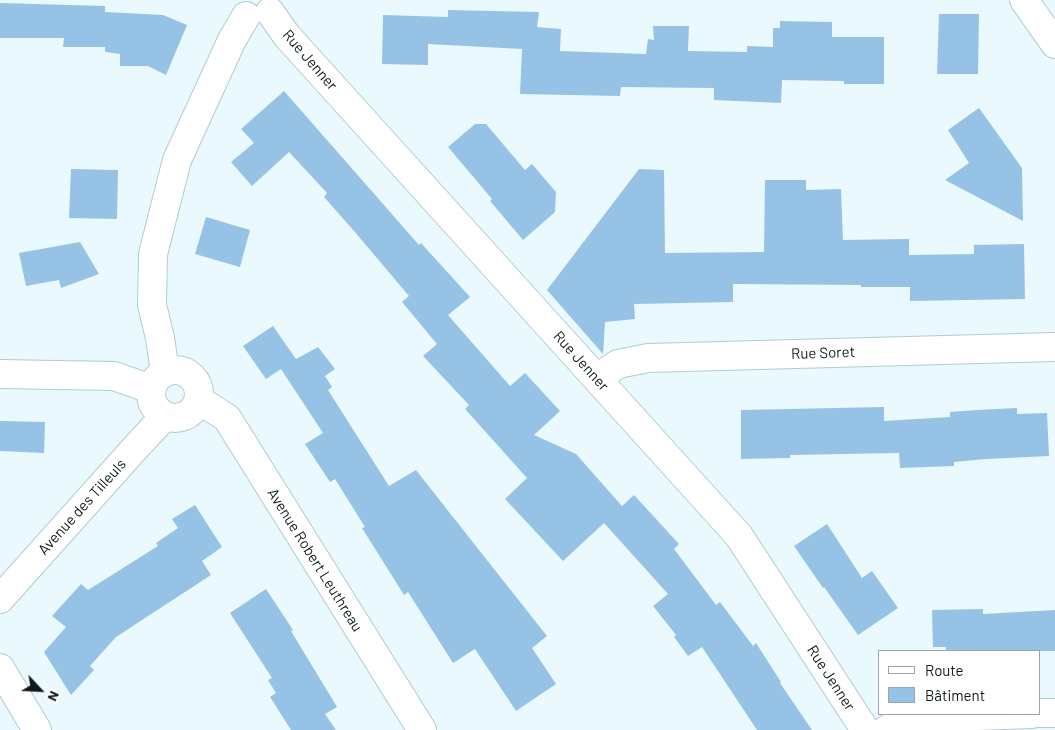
<!DOCTYPE html>
<html>
<head>
<meta charset="utf-8">
<style>
  body { margin:0 }
  #map { position:relative; width:1055px; height:730px; overflow:hidden; background:#e9f9fe; font-family:Barlow,sans-serif }
  canvas { display:block }
  .legend { position:absolute; left:878px; top:650px; width:162px; height:65px; box-sizing:border-box; background:#fff; border:1px solid #9fa3a4; margin:0; padding:6px 9px; list-style:none; font-size:15px; color:#10191c }
  .legend li { display:flex; align-items:center; gap:10px; height:25px }
  .legend b { width:25px; border:1px solid #9fa3a4 }
  .north { position:absolute; left:15px; top:665px; width:50px; height:50px; -webkit-text-stroke:4px #fff; paint-order:stroke; rotate:115deg; font-size:14px; font-weight:700; line-height:20px; text-align:center; color:#10191c }
  .north::after { content:''; display:block; margin:auto; width:18px; height:22px; background:#10191c; clip-path:polygon(50% 0,100% 100%,50% 72%,0 100%) }
</style>
</head>
<body>
<div id="map">
<canvas width="1055" height="730"></canvas>
<ul class="legend">
<li><b style="height:6px;background:#fff"></b>Route</li>
<li><b style="height:14px;background:#96c3e5"></b>Bâtiment</li>
</ul>
<div class="north">N</div>
</div>
<script>
const context = document.querySelector('canvas').getContext('2d');
context.lineJoin = 'round';
function fillPath(path, color) { context.fillStyle = color; context.fill(path, 'evenodd'); }
const toPath = rows => new Path2D(rows.map(r => 'M' + r).join(''));
function trace(path, color, width, dash) { context.strokeStyle = color; context.lineWidth = width; context.lineCap = dash ? 'butt' : 'round'; context.setLineDash(dash || []); context.stroke(path); }
function drawText(font, color, halo, rows, align = 'center') {
  context.font = font + ' Barlow,sans-serif'; context.lineWidth = 4; context.setLineDash([]); context.textBaseline = 'middle'; context.strokeStyle = halo; context.fillStyle = color; for (const [text, x, y, turn = 0] of rows) {
    context.save(); context.translate(x, y); context.rotate((+turn || 0) * Math.PI / 180); context.textAlign = isNaN(turn) ? turn : align; if (halo) context.strokeText(text, 0, 0); context.fillText(text, 0, 0); context.restore();
  }
}
fillPath(toPath([
  [0,3,105,6,105,12,163,15,187,25,166,75,148,66,120,66,120,54,105,52,105,47,63,47,64,38,0,38],
  [448,10,539,12,537,27,561,29,560,51,646,54,648,39,654,40,653,26,689,26,688,51,747,52,747,46,773,47,773,28,780,28,780,21,832,22,832,37,884,37,884,84,844,84,844,81,782,80,781,103,714,100,714,88,621,87,620,96,520,94,522,49,428,44,428,65,382,64,383,15,448,17],
  [939,14,979,14,978,74,937,74],
  [284,91,419,245,421,243,470,297,448,315,510,386,525,373,560,411,534,435,576,454,622,506,634,495,679,544,674,549,716,605,720,602,753,646,756,643,781,682,780,683,812,730,757,730,702,647,688,656,674,637,676,635,653,606,668,594,604,523,563,561,505,499,527,478,465,409,469,405,423,356,437,344,402,302,409,296,354,231,324,197,327,193,289,152,252,186,231,162,254,143,241,129],
  [979,108,1022,168,1023,221,945,180,969,163,948,130],
  [475,124,486,124,525,170,532,164,556,192,555,212,523,240,490,201,492,199,448,147],
  [71,169,118,170,117,219,69,218],
  [639,169,664,170,665,253,764,252,765,180,806,180,806,190,841,189,843,240,909,239,909,255,974,254,974,245,1024,244,1025,299,910,301,910,287,861,287,861,285,733,284,733,302,634,304,635,319,605,322,603,354,547,290],
  [206,217,250,230,240,267,195,254],
  [80,242,99,274,61,288,59,280,26,286,19,253],
  [273,326,296,359,318,347,335,369,325,376,332,387,328,390,389,486,416,470,449,512,547,636,532,648,556,684,516,711,475,649,453,663,408,592,404,595,362,528,365,527,335,479,330,482,305,444,323,433,281,369,266,379,243,346],
  [884,407,884,421,950,417,950,412,977,410,1017,408,1017,414,1047,413,1049,456,986,459,954,462,954,466,900,468,899,453,790,455,790,458,741,459,741,410],
  [0,421,45,422,44,453,0,451],
  [195,505,222,547,202,561,211,575,116,637,90,666,94,670,71,695,44,652,66,627,52,616,81,584,88,590,158,546,156,543,178,528,172,519],
  [827,524,862,578,872,571,898,608,858,635,824,587,823,588,794,546],
  [266,589,293,630,291,631,337,707,325,714,336,730,291,730,270,697,276,693,268,680,272,678,230,613],
  [983,609,983,614,1055,610,1055,651,946,651,946,647,933,647,932,610]
]), '#96c3e5');
const minor = toPath([
  [1024,0,1055,44],
  [270,12,287,36,739,536,865,730],
  '151 394a24 24 0 1 1 48 0a24 24 0 1 1-48 0Z',
  [165,372,160,338,152,305,153,254,177,160,232,40,246,16],
  [0,374,114,376,151,389],
  [597,378,618,364,648,358,1055,347],
  [199,400,227,418,422,730],
  [0,599,137,446,165,416],
  [0,668,37,730],
  [1039,713,1055,713],
  [886,730,894,725,920,718,1032,714]
]);
trace(minor, '#b1cbd3', 30);
trace(minor, '#fff', 28);
drawText('15px', '#10191c', '#fff', [
  ["Rue Jenner",310,60,49],
  ["Rue Soret",823,353,-2],
  ["Rue Jenner",581,361,48],
  ["Avenue des Tilleuls",82,507,-48],
  ["Avenue Robert Leuthreau",315,560,58],
  ["Rue Jenner",831,678,57]
]);
</script>
</body>
</html>
